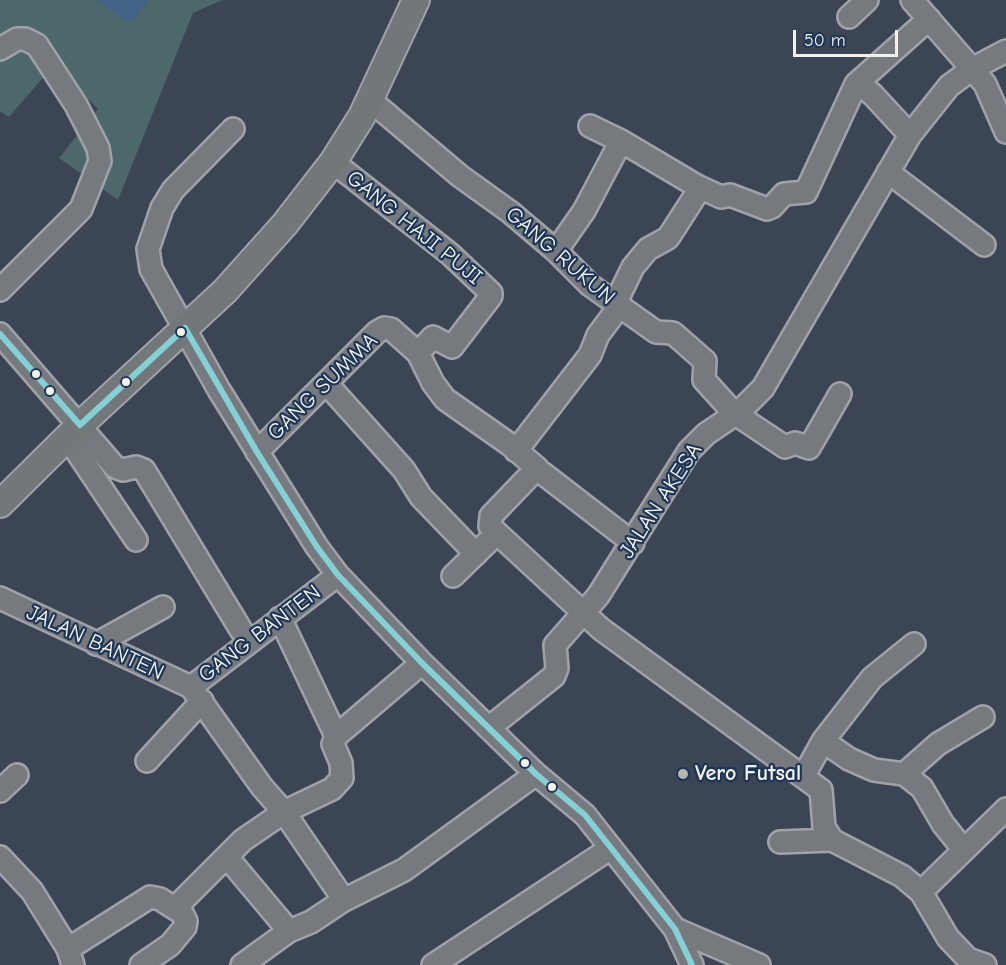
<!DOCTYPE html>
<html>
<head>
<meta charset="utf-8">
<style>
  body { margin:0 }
  #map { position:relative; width:1006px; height:965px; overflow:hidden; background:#3c4554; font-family:"Comic Neue",sans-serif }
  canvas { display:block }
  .scale { position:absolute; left:793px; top:30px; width:105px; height:27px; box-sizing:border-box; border:3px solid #f4f1e8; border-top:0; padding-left:8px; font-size:18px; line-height:21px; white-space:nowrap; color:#f4f1e8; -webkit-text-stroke:4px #1d3557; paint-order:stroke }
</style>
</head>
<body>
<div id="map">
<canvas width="1006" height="965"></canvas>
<div class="scale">50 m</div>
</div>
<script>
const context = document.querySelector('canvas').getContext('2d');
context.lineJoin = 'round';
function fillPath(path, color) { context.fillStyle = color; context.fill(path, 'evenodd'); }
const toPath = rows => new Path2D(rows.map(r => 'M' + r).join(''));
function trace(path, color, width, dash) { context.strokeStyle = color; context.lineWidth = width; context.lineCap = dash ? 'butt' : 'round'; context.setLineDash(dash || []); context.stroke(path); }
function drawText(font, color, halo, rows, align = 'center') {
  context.font = font + ' "Comic Neue",sans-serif'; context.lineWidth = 4.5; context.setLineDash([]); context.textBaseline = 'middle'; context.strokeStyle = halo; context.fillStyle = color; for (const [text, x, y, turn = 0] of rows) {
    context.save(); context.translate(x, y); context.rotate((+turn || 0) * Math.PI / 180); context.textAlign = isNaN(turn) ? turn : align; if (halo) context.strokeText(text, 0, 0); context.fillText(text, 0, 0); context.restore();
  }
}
fillPath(toPath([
  [0,0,222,0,193,13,118,200,59,158,98,109,54,65,9,117,0,111]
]), '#4c686a');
fillPath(toPath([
  [96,0,149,0,132,21,125,20]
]), '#426385');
const minor = toPath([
  [912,0,985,84,1006,132],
  [849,17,867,0],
  [0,49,17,39,25,39,37,45,76,105,98,148,100,161,81,209,0,290],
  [856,84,929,19],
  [370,100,460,176,510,212,556,251,590,285,656,332,673,333,705,361,704,380,734,413,785,447,795,443,809,448,840,394],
  [590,126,621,141,697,186,697,193,668,238,648,249,633,267,615,304],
  [233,129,173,190,162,208,148,249,151,269,219,390,317,547,338,575,422,663,536,774,585,815,675,929,692,965],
  [333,162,450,254,491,293,491,296,452,347,433,337,418,353],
  [888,172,984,245],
  [697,186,721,197,730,195,767,209,772,207,784,194,806,192,856,84,860,84,873,95,910,135],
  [556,251,584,211,621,141],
  [0,334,115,467,123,470,136,467,144,470,241,630],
  [326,383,404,470,421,497,476,554],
  [67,437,136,540],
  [516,451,590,355,598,335,619,307],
  [257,452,377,332,384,328,391,329,418,353,433,383,445,399,509,444,537,468,491,516,490,526,497,533,453,576],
  [541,472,633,543],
  [497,533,601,629,821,790,824,827,832,840,902,876,921,892,948,938,968,959,985,965],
  [0,598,191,687,262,787,284,812,344,900],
  [280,618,336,736],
  [96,644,163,607],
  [191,687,338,575],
  [490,727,554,676,557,668,555,645,598,596,689,451,706,434,740,411,763,388,910,135,949,86,972,69,1006,51],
  [823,741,849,759,874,770,904,774,922,788,943,824,964,850],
  [147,761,202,701],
  [904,774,938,744,983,717],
  [803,777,823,741,872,678,914,644],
  [0,791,17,775],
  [780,842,832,840],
  [0,857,32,891,68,949,73,965],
  [227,857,289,931,242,965],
  [921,892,1006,809],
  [175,908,243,840,284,812,332,789,342,778,341,763,333,744,336,736,422,663],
  [675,929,759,965],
  [289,931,311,922,344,900,404,870,536,774],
  [68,949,150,897,160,899,182,913,186,921,185,927,170,945,141,965],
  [433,965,611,848]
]);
const major = toPath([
  [0,504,80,425,225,291,285,224,333,162,362,116,416,0]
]);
trace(minor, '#9fa2a8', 26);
trace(major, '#9fa2a8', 30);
trace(minor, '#767a7f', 21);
trace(major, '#72777a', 26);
trace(toPath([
  [185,328,257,452,317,547,338,575,422,663,536,774,585,815,675,929,692,965],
  [0,334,80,425],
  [80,425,185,328]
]), '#85d0d5', 6);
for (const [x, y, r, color] of [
  [181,332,5,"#f4f1e8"],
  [36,374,5,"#f4f1e8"],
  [126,382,5,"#f4f1e8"],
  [50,391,5,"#f4f1e8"],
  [525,763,5,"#f4f1e8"],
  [683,774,6,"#b4b5b4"],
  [552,787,5,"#f4f1e8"]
]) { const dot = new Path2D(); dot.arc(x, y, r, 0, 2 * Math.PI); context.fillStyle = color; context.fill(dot); trace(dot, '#1d3557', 2); }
drawText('22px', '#f4f1e8', '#1d3557', [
  ["GANG HAJI PUJI",414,228,39],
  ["GANG RUKUN",560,256,41],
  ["GANG SUMMA",323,387,-44],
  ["JALAN AKESA",661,501,-57],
  ["GANG BANTEN",260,634,-37],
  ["JALAN BANTEN",95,643,25]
]);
drawText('bold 22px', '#f4f1e8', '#1d3557', [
  ["Vero Futsal",695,774]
], 'left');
</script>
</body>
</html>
